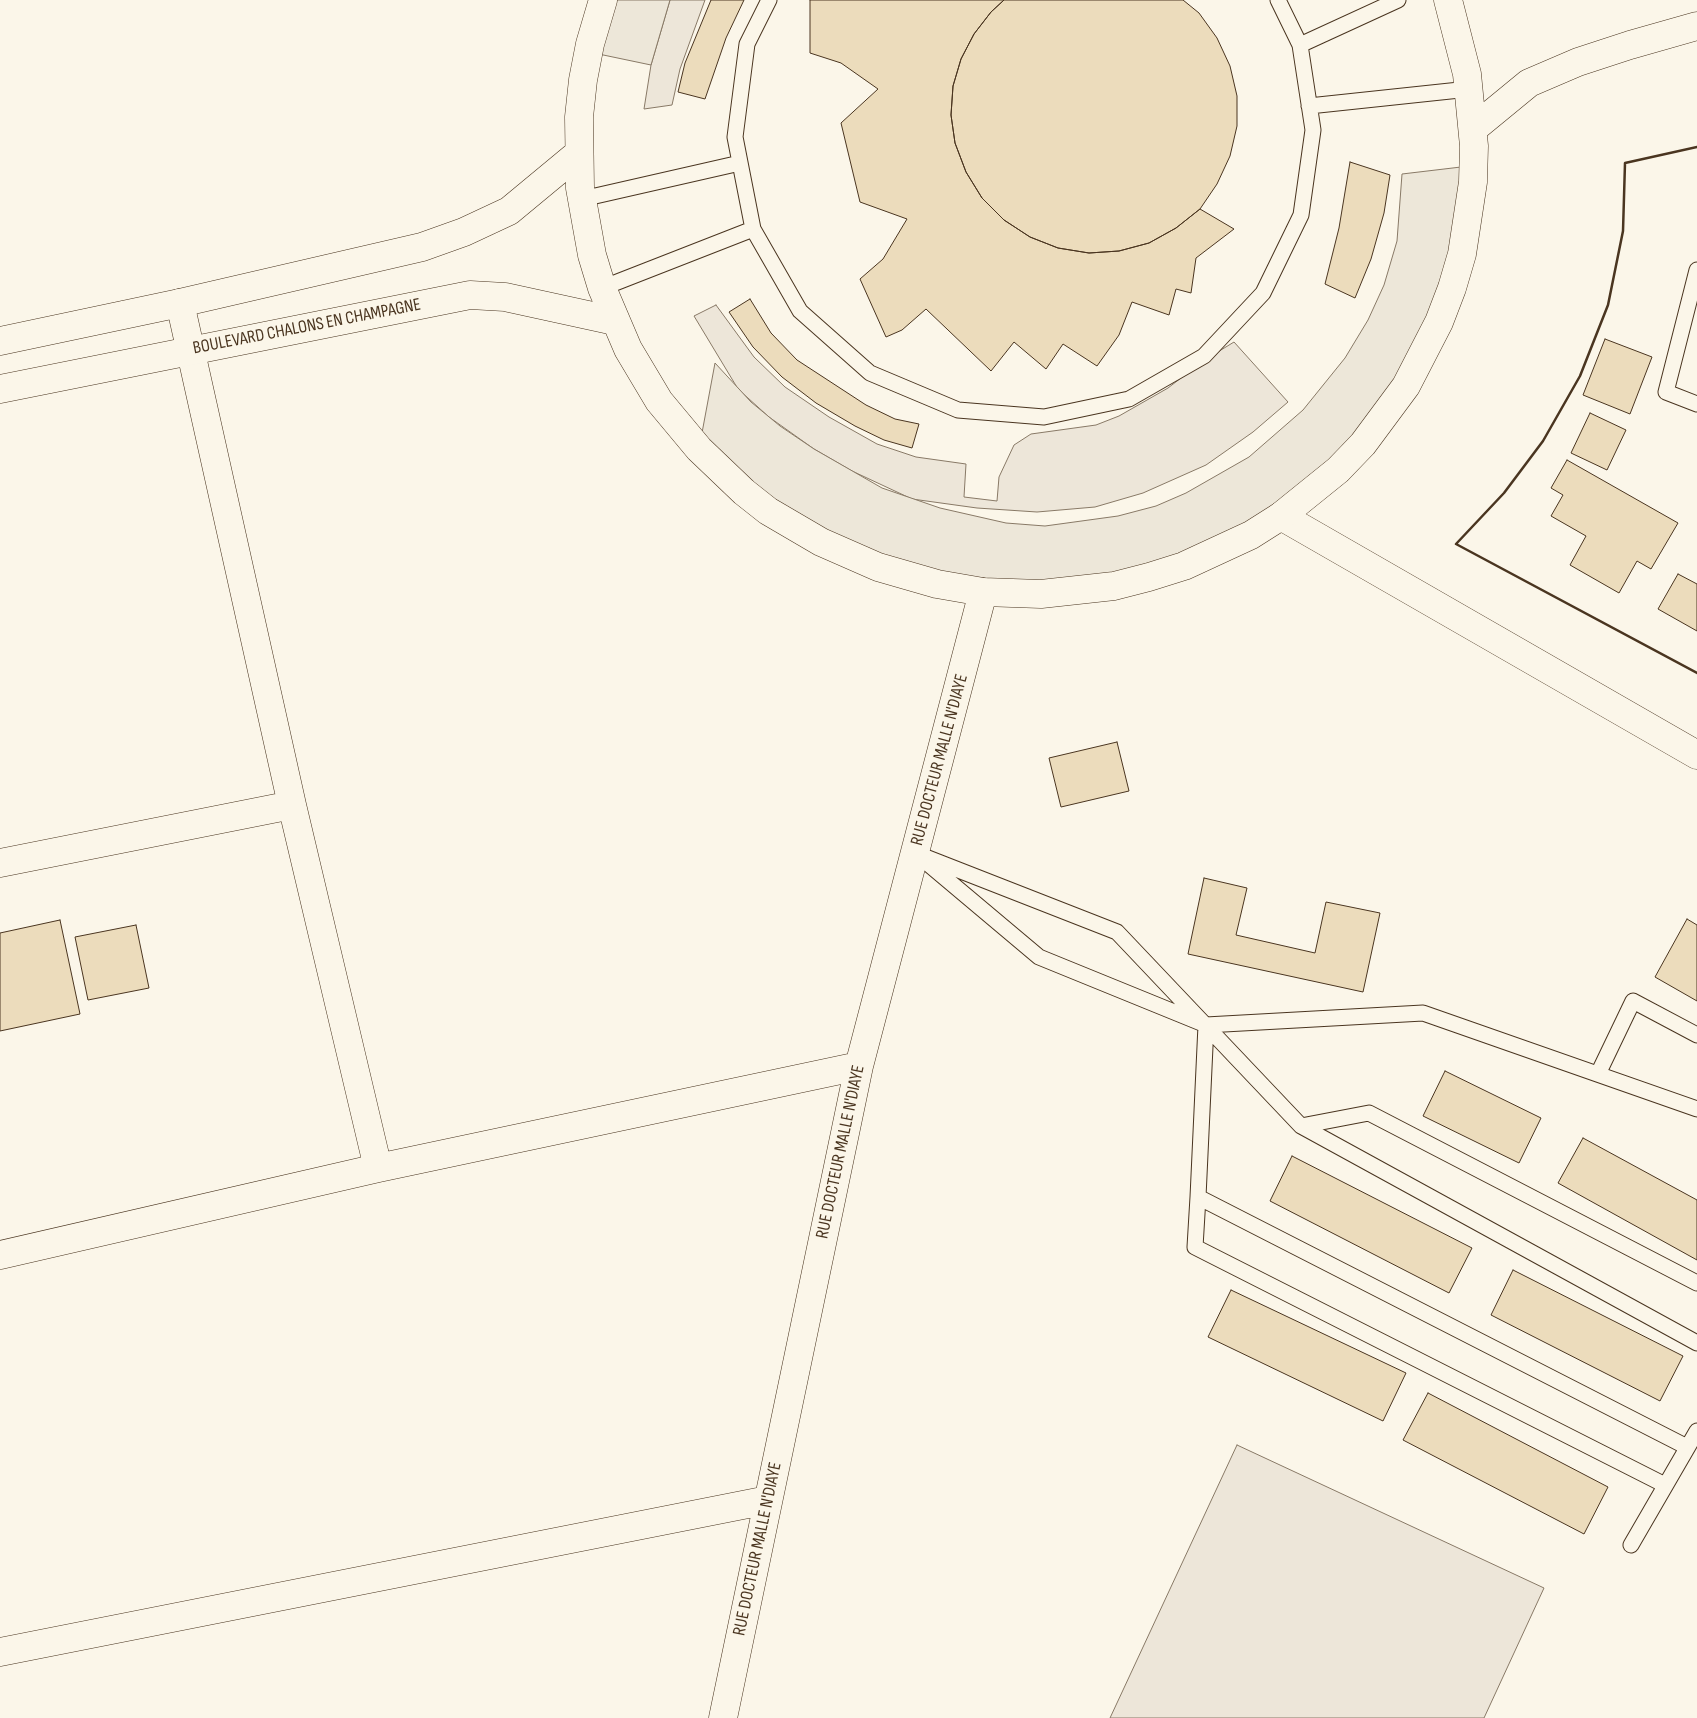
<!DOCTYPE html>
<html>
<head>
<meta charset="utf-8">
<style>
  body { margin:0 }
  canvas { display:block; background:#fbf6e9 }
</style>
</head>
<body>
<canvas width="1697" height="1718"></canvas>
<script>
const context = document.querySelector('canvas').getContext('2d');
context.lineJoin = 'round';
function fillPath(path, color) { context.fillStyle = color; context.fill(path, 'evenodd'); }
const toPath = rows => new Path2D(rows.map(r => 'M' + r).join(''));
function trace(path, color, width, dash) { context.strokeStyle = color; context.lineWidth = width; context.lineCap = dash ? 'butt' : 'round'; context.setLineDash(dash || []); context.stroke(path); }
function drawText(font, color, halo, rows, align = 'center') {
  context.font = font + ' "Sofia Sans Condensed",sans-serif'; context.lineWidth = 4; context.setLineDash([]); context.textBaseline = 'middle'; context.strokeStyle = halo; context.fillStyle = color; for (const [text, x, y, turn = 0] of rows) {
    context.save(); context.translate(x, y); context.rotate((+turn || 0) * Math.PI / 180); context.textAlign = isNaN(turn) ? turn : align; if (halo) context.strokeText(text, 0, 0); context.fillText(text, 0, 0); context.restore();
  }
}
const green = toPath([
  [670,0,705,0,680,69,672,105,644,109,651,65,670,0],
  [716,305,754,357,785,387,829,417,877,444,916,457,966,464,964,497,997,501,999,477,1014,445,1031,434,1096,425,1119,416,1168,388,1203,361,1234,342,1288,402,1253,432,1206,465,1143,493,1095,507,1037,512,977,508,912,499,852,471,814,449,769,417,738,389,694,316,716,305],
  [1237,1445,1544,1588,1484,1718,1110,1718,1237,1445]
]);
fillPath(green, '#ede6d9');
trace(green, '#887966', 1);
const parking = toPath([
  [603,0,670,0,651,65,589,52,603,0],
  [1461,167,1462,254,1424,355,1281,516,1077,591,878,567,699,449,715,363,751,402,780,426,814,449,882,488,940,508,1006,523,1045,526,1118,516,1156,506,1186,493,1249,457,1303,410,1345,358,1368,320,1384,285,1397,241,1402,174,1461,167]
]);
fillPath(parking, '#ede7d9');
trace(parking, '#887966', 1);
const building = toPath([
  [711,0,744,0,726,38,705,99,678,92,685,63,711,0],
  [810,0,1004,0,991,12,974,34,961,59,953,86,951,115,955,143,966,172,982,198,1004,220,1030,237,1058,248,1089,253,1119,251,1149,243,1176,228,1200,209,1234,229,1196,258,1191,293,1176,289,1169,315,1132,302,1119,335,1097,366,1063,344,1046,369,1014,342,991,371,926,309,902,330,886,337,860,279,883,259,907,219,860,202,841,123,878,89,841,63,810,53,810,0],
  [1004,0,1183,0,1199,13,1217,38,1230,66,1237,96,1237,126,1230,156,1217,184,1200,209,1176,228,1149,243,1119,251,1089,253,1058,248,1030,237,1004,220,982,198,966,172,955,143,951,115,953,86,961,59,974,34,991,12,1004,0],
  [1350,162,1390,175,1384,213,1371,259,1355,298,1325,284,1339,228,1350,162],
  [750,299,771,333,797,360,866,405,895,419,919,424,912,448,884,440,855,426,816,403,782,377,753,347,729,312,750,299],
  [1605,339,1652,357,1630,414,1583,395,1605,339],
  [1590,413,1626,430,1607,470,1571,453,1590,413],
  [1567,460,1678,523,1651,569,1637,561,1619,593,1570,565,1586,536,1551,516,1563,495,1551,488,1567,460],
  [1678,574,1697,584,1697,631,1658,609,1678,574],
  [1117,742,1129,791,1061,807,1049,758,1117,742],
  [1204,878,1247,888,1236,935,1315,953,1326,902,1380,913,1363,992,1188,954,1204,878],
  [1687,919,1697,925,1697,1001,1655,977,1687,919],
  [60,920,80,1014,0,1031,0,933,60,920],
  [136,925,149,988,88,1000,75,937,136,925],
  [1445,1071,1541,1118,1519,1163,1423,1116,1445,1071],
  [1583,1138,1697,1200,1697,1260,1558,1183,1583,1138],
  [1292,1156,1472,1248,1449,1293,1270,1201,1292,1156],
  [1513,1270,1683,1356,1660,1401,1491,1315,1513,1270],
  [1231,1290,1406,1373,1383,1421,1208,1337,1231,1290],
  [1428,1393,1608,1487,1584,1534,1403,1440,1428,1393]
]);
fillPath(building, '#ecdcbc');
trace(building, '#4a3520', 1);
const lane = toPath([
  [769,0,747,44,735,137,753,229,800,311,870,373,958,410,1044,417,1129,399,1204,356,1263,293,1301,215,1313,130,1300,45,1278,0],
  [1300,45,1398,0],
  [1309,106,1469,89],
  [582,199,740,163],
  [1697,270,1666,392,1697,404],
  [602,288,753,229],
  [915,853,1117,932,1301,1126,1697,1343],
  [926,862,1039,957,1206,1025,1423,1013,1697,1109],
  [1206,1025,1198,1197,1687,1447],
  [1598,1074,1633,1001,1697,1035],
  [1301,1126,1369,1113,1697,1283],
  [1198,1197,1195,1247,1665,1485],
  [1631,1545,1697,1431]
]);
const street = toPath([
  [180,303,292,805,378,1168],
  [1281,516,1697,755],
  [0,863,292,805],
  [0,1255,378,1168,859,1066],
  [0,1652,768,1500],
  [723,1718,859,1066,983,592]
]);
const secondary = toPath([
  [603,0,590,44,583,80,579,117,580,188,592,255,602,288,628,349,659,401,699,449,744,492,768,511,821,542,878,567,937,584,983,592,1041,594,1114,586,1149,577,1184,566,1251,535,1281,516,1338,470,1363,444,1406,386,1439,322,1452,288,1462,254,1473,182,1474,146,1467,74,1448,0],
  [1473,129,1529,83,1578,62,1630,45,1697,26],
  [0,341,180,303,422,247,464,232,509,211,579,153],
  [0,389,470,295,505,297,615,321]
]);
trace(lane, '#4a3520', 17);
trace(street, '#4a3520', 29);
trace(secondary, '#4a3520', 29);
trace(lane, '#fbf6e9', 15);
trace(street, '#fbf6e9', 28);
trace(secondary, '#fbf6e9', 28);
trace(toPath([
  [1697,147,1625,163,1623,231,1608,305,1580,376,1543,441,1504,493,1456,544,1697,673]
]), '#4a3520', 2.5);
drawText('18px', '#4a3520', '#fbf6e9', [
  ["BOULEVARD CHALONS EN CHAMPAGNE",307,327,-11],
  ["RUE DOCTEUR MALLE N'DIAYE",940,760,-75],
  ["RUE DOCTEUR MALLE N'DIAYE",841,1152,-78],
  ["RUE DOCTEUR MALLE N'DIAYE",758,1549,-78]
]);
</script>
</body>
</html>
